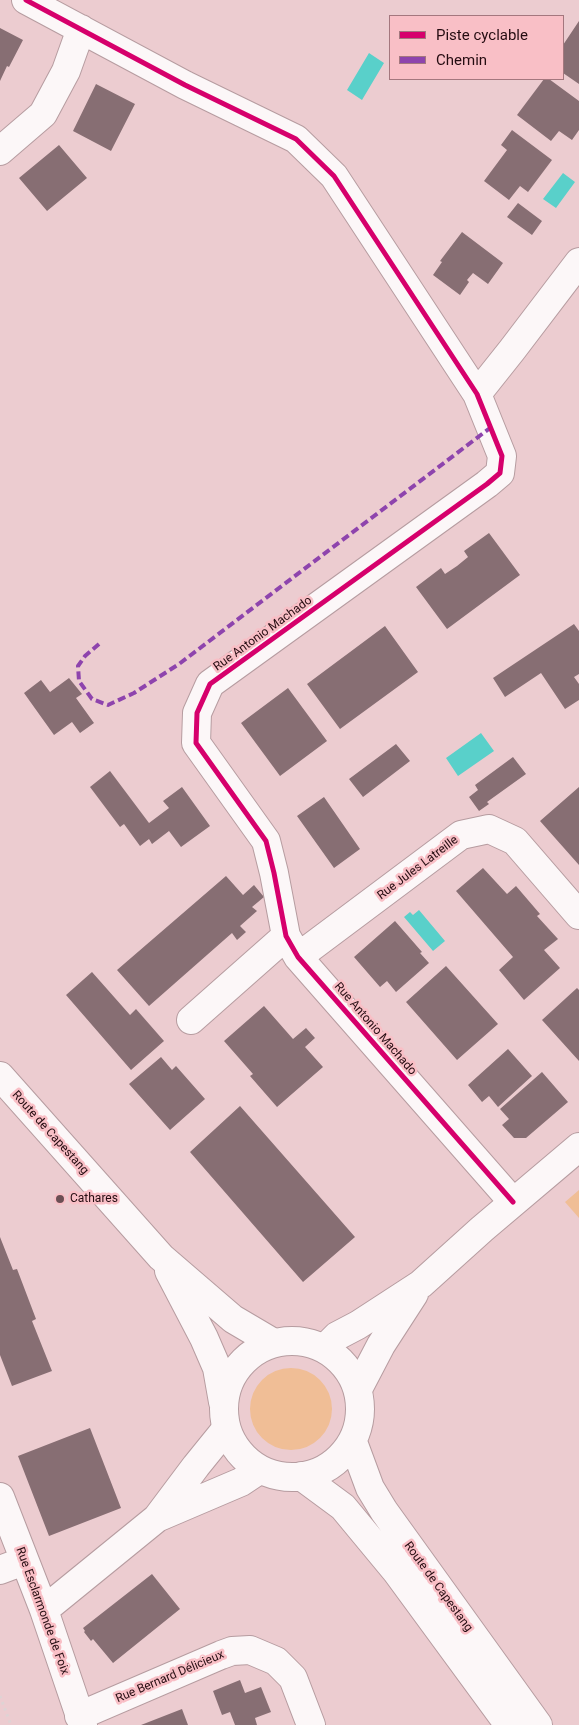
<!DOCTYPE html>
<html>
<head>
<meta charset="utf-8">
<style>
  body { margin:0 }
  #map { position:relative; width:579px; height:1725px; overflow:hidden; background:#ecccd0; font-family:Roboto,sans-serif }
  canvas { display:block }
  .legend { position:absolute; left:389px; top:15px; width:175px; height:65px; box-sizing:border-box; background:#f9bfc6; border:1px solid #a4777e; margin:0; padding:6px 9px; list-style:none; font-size:15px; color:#250c11 }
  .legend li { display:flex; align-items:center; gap:10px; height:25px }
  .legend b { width:25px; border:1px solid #a4777e }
</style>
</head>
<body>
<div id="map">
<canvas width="579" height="1725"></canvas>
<ul class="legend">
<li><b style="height:6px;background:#d6006c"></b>Piste cyclable</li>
<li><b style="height:6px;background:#8e44ad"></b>Chemin</li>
</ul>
</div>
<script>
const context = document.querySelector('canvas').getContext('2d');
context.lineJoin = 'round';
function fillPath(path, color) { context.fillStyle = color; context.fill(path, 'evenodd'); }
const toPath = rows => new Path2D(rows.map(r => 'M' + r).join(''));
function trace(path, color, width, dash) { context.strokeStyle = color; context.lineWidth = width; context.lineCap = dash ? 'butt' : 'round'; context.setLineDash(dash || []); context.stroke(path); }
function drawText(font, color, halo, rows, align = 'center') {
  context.font = font + ' Roboto,sans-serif'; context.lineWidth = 5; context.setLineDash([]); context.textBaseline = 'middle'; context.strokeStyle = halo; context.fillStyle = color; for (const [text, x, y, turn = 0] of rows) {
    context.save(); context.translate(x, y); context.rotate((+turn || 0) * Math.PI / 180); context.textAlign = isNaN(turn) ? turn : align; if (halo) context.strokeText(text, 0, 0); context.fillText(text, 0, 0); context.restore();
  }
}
fillPath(toPath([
  [579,1190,579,1218,565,1202],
  '250 1409a41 41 0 1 1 82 0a41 41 0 1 1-82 0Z'
]), '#f0be96');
fillPath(toPath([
  [369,53,384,63,362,100,347,90],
  [563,173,575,182,556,208,543,199],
  [481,733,494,751,458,776,446,758],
  [419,910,445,941,433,951,404,917,410,912,413,915]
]), '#59d0ca');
fillPath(toPath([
  [579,21,579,84,563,73,563,45],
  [0,28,23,40,9,67,7,66,0,81],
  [544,79,549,79,579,101,579,130,572,140,559,131,551,141,517,115],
  [96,84,135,104,111,151,73,131],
  [512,130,552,160,528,192,520,186,509,200,484,181,507,150,501,145],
  [59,145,87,178,47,211,19,178],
  [518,203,542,221,532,235,507,217],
  [462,232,503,263,488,284,473,273,467,280,469,282,460,295,433,275,442,262,440,261],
  [489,533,520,575,447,629,416,587,441,568,445,574,457,566,468,557,464,551],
  [574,624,579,631,579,674,574,677,579,684,579,700,565,709,541,673,505,697,493,678],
  [385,626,418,672,340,729,307,684],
  [69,678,82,694,76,698,94,723,80,733,72,722,54,735,24,693,41,680,50,692],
  [288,688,327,741,280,776,241,723],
  [396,744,410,761,363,797,349,779],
  [513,757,526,774,487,802,489,804,479,811,469,797,478,790,475,785],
  [110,771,149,823,169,808,163,801,182,787,210,826,181,847,169,831,152,844,149,839,140,846,124,824,120,827,90,787],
  [579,787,579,865,540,821],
  [324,797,360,849,334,868,297,816],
  [483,868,507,894,516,886,540,914,537,916,558,939,544,950,560,968,524,1000,499,970,513,957,456,891],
  [226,876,243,895,254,885,264,897,252,907,257,911,240,926,246,932,237,940,232,933,149,1006,117,970],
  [395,921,422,952,420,953,429,963,396,992,387,981,380,987,354,957],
  [446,966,498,1024,457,1060,406,1002],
  [92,972,130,1015,136,1009,164,1041,131,1070,66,995],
  [577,988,579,990,579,1061,542,1020],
  [264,1006,293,1039,306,1028,315,1038,305,1047,323,1067,277,1107,250,1076,253,1074,224,1041],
  [508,1049,532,1076,498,1107,489,1096,482,1102,468,1085],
  [161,1057,172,1070,176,1066,205,1099,170,1130,129,1084],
  [542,1072,568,1102,526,1138,514,1138,502,1125,509,1119,500,1109],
  [240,1106,355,1237,303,1282,190,1152],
  [0,1237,13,1270,17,1269,36,1319,32,1321,52,1371,12,1386,0,1355],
  [90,1428,121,1508,49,1536,18,1456],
  [152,1574,180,1609,113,1663,93,1639,91,1641,84,1632,85,1631,83,1628],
  [240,1680,245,1693,261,1687,271,1712,255,1718,257,1725,235,1725,230,1712,222,1715,213,1691],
  [182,1709,188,1725,141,1725]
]), '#876e73');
const minor = toPath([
  [26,0,185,85,296,139,334,176,477,394,502,456,500,473,487,484,210,684,197,713,196,743,266,841,274,873,286,936,298,957,513,1202],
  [0,151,43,114,66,71,81,29],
  [477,394,512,350,579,262],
  [298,957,461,835,489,829,515,841,579,915],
  [191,1020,286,936],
  [325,1348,337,1336,358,1325,421,1284,482,1229,579,1147],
  [358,1389,381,1345,414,1294],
  [0,1497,44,1610,83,1725],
  [159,1517,241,1482,259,1470],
  [0,1570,24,1561],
  [44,1610,157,1518,196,1466,226,1429],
  [79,1716,221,1655,232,1651,250,1650,276,1661,293,1678,311,1725]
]);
const major = toPath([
  [0,1076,161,1257,233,1319,272,1342],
  [169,1271,204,1338,217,1368,223,1402],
  '224 1409a68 68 0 1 1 136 0a68 68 0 1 1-136 0Z',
  [353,1442,370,1488,384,1511,538,1725],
  [301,1476,343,1507,396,1571,509,1725]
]);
trace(minor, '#b69ca0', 30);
trace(major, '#b69ca0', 30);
trace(toPath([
  [0,1696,11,1725]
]), '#ded3d4', 3, [2.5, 4]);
trace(minor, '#fcf7f8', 28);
trace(major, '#fcf7f8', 28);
trace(toPath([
  [99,644,85,656,78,666,79,681,92,699,108,705,134,693,179,664,490,428]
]), '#8e44ad', 4, [8, 4]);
trace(toPath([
  [26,0,185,85,296,139,334,176,477,394,502,456,500,473,487,484,210,684,197,713,196,743,266,841,274,873,286,936,298,957,513,1202]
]), '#d6006c', 5);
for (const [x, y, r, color] of [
  [60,1199,5,"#6b4f54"]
]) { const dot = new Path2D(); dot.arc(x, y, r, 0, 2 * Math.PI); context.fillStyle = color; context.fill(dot); trace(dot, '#f9bfc6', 2); }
drawText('12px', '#250c11', '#f9bfc6', [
  ["Rue Antonio Machado",263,634,-36],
  ["Rue Jules Latreille",418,868,-37],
  ["Rue Antonio Machado",375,1029,49],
  ["Route de Capestang",50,1133,48],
  ["Route de Capestang",438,1587,54],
  ["Rue Esclarmonde de Foix",42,1611,70],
  ["Rue Bernard Délicieux",170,1677,-23]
]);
drawText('12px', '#250c11', '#f9bfc6', [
  ["Cathares",70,1199]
], 'left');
</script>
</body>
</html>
